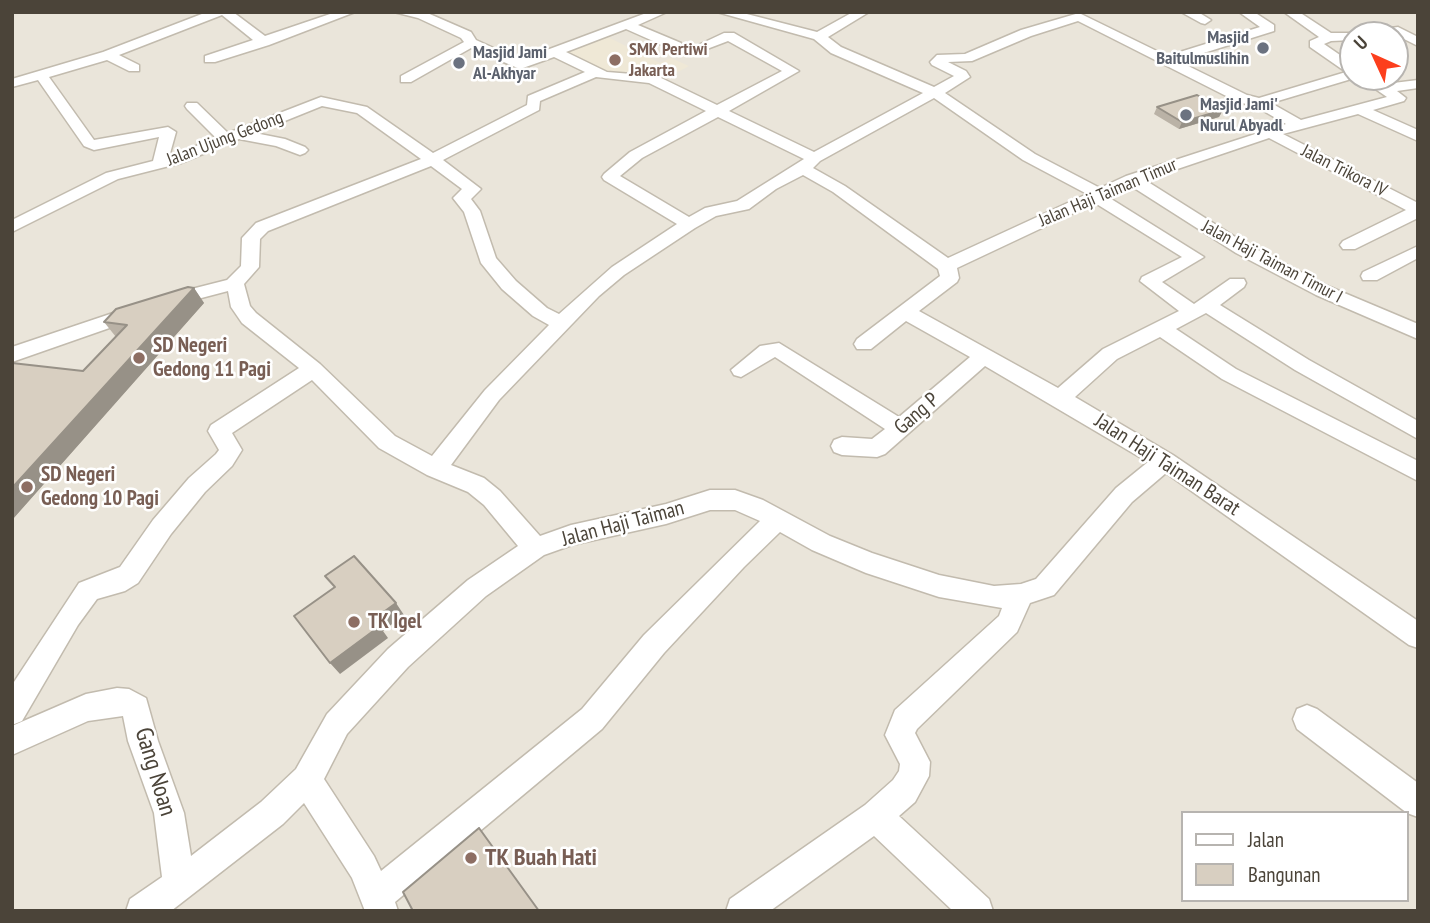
<!DOCTYPE html>
<html>
<head>
<meta charset="utf-8">
<style>
  body { margin:0 }
  #map { position:relative; width:1430px; height:923px; overflow:hidden; background:#f6f3ec; font-family:"PT Sans Narrow",sans-serif }
  canvas { display:block }
  .frame { position:absolute; inset:0; border:14px solid #4b4439; pointer-events:none }
  .legend { position:absolute; left:1181px; top:811px; width:228px; height:91px; box-sizing:border-box; background:#fff; border:2px solid #b7b4b0; margin:0; padding:9px 12px; list-style:none; font-size:21px; color:#4b4439 }
  .legend li { display:flex; align-items:center; gap:14px; height:35px }
  .legend b { width:35px; border:2px solid #b7b4b0 }
  .north { position:absolute; left:1339px; top:21px; width:70px; height:70px; box-sizing:border-box; background:#fff; border:2px solid #b7b4b0; border-radius:50%; rotate:315deg; font-size:19px; font-weight:700; line-height:28px; text-align:center; color:#4b4439 }
  .north::after { content:''; display:block; margin:auto; width:24px; height:32px; background:#fc3f1d; clip-path:polygon(50% 0,100% 100%,50% 72%,0 100%) }
</style>
</head>
<body>
<div id="map">
<canvas width="1430" height="923"></canvas>
<div class="frame"></div>
<ul class="legend">
<li><b style="height:9px;background:#fff"></b>Jalan</li>
<li><b style="height:19px;background:#d8cfc1"></b>Bangunan</li>
</ul>
<div class="north">U</div>
</div>
<script>
const context = document.querySelector('canvas').getContext('2d');
context.lineJoin = 'round';
function fillPath(path, color) { context.fillStyle = color; context.fill(path, 'evenodd'); }
const toPath = rows => new Path2D(rows.map(r => 'M' + r).join(''));
function trace(path, color, width, dash) { context.strokeStyle = color; context.lineWidth = width; context.lineCap = dash ? 'butt' : 'round'; context.setLineDash(dash || []); context.stroke(path); }
function drawText(font, color, halo, rows, align = 'center') {
  context.font = font + ' "PT Sans Narrow",sans-serif'; context.lineWidth = 5; context.setLineDash([]); context.textBaseline = 'middle'; context.strokeStyle = halo; context.fillStyle = color; for (const [text, x, y, turn = 0] of rows) {
    context.save(); context.translate(x, y); context.rotate((+turn || 0) * Math.PI / 180); context.textAlign = isNaN(turn) ? turn : align; if (halo) context.strokeText(text, 0, 0); context.fillText(text, 0, 0); context.restore();
  }
}
fillPath(toPath([
  [12,12,1418,12,1418,911,12,911],
  [1353,35,1395,35,1395,77,1353,77],
  [1183,813,1407,813,1407,900,1183,900]
]), '#eae5da');
fillPath(toPath([
  [604,35,660,63,671,58,689,66,661,81,607,75,561,53]
]), '#efe8d6');
const minor = toPath([
  [207,12,233,12,265,36,336,12,355,12,269,45,215,62,205,62,205,56,253,40,222,15,119,55,139,65,139,71,129,71,107,60,49,77,94,140,168,127,176,132,169,157,216,138,187,109,185,106,187,103,197,103,228,133,321,97,367,107,433,153,527,105,528,96,585,72,554,57,520,69,471,48,411,82,401,82,401,76,464,42,461,38,418,18,394,12,425,12,471,32,476,40,520,60,649,12,667,12,638,25,681,43,681,49,671,49,626,29,566,52,607,72,657,76,717,105,782,71,728,41,699,52,692,48,724,33,734,33,799,71,729,111,814,152,923,93,831,53,814,39,717,12,739,12,817,32,853,12,869,12,828,37,841,47,934,87,954,76,932,65,930,62,937,55,965,54,1021,30,1079,13,1167,56,1260,27,1239,12,1254,12,1274,25,1274,31,1178,61,1247,95,1259,98,1346,72,1310,47,1310,41,1319,37,1284,12,1299,12,1331,33,1358,33,1359,35,1353,35,1353,40,1331,41,1324,44,1353,64,1353,77,1358,77,1271,103,1301,120,1387,97,1358,77,1375,77,1385,84,1418,80,1418,88,1397,91,1406,98,1404,101,1373,110,1418,130,1418,141,1358,114,1283,134,1418,203,1418,218,1355,249,1343,249,1340,245,1343,241,1406,210,1269,138,1145,180,1248,245,1330,287,1418,324,1418,339,1316,295,1236,253,1131,186,1108,197,1204,257,1162,282,1194,304,1230,279,1244,279,1246,283,1244,287,1220,305,1309,360,1418,421,1418,439,1295,370,1206,313,1176,329,1236,369,1418,461,1418,481,1222,379,1160,337,1117,359,1075,397,1173,455,1418,621,1418,648,1409,645,1166,473,1132,502,1054,595,1030,603,1017,632,917,729,915,733,930,762,929,776,915,802,899,816,989,899,993,911,953,911,874,836,770,911,726,911,730,899,865,805,893,780,899,771,900,764,885,735,895,710,999,616,1002,608,939,597,866,573,812,550,780,532,744,567,664,653,602,729,395,902,398,911,365,911,352,878,304,803,283,824,171,911,126,911,130,899,162,877,154,813,128,741,123,716,88,721,12,755,12,726,86,694,117,688,129,689,146,698,158,741,184,813,191,856,261,802,296,769,327,714,388,649,468,580,518,546,484,505,468,492,427,475,379,448,312,380,232,433,242,450,232,466,205,492,171,534,138,583,125,591,97,599,78,625,22,721,12,725,12,685,79,583,120,567,153,520,189,478,216,454,219,450,208,431,211,425,299,368,242,323,231,307,228,291,167,307,160,305,157,301,160,297,227,280,241,266,242,238,256,223,421,159,357,113,322,106,255,133,285,139,305,147,308,150,305,153,300,155,276,146,239,139,181,163,118,179,12,232,12,220,106,173,153,161,159,137,94,150,84,146,38,80,12,87,12,79,103,52,207,12],
  [1078,21,1238,102,1255,106,1286,124,1126,176,1100,188,1035,154,945,93,970,77,966,71,948,62,972,61,1031,36,1078,21],
  [596,77,649,83,706,111,630,152,604,174,602,177,604,180,677,224,612,267,559,314,547,308,516,281,496,258,480,211,471,199,481,189,443,160,539,110,540,101,596,77],
  [934,98,1023,160,1087,194,948,258,845,186,813,168,820,161,934,98],
  [718,117,804,159,737,201,705,208,689,217,620,176,642,158,718,117],
  [431,166,462,189,453,198,464,212,481,263,502,289,533,316,549,325,485,390,432,456,395,436,320,364,256,313,250,306,244,284,259,267,260,239,268,231,431,166],
  [803,175,833,192,938,269,940,276,857,339,854,344,857,349,871,349,906,321,970,357,899,417,779,343,760,346,731,370,734,375,741,377,775,357,885,429,872,439,842,437,834,440,831,446,834,452,842,455,877,457,885,454,985,366,1148,462,1116,488,1036,579,1021,584,994,586,939,575,872,553,830,536,763,500,735,490,710,490,666,504,571,525,540,536,500,491,484,478,451,465,499,400,599,296,624,275,695,228,716,216,749,209,776,189,803,175],
  [1095,203,1182,257,1142,277,1140,281,1179,311,1103,349,1058,388,919,311,957,282,959,278,957,268,1095,203],
  [710,510,735,510,760,521,644,635,582,709,381,871,374,856,324,779,347,734,408,667,486,596,544,555,572,545,666,524,710,510],
  [1181,12,1198,12,1211,20,1205,24,1201,23,1181,12],
  [1398,27,1418,37,1418,46,1396,35,1361,35,1367,31,1398,27],
  [1418,246,1418,258,1377,280,1363,280,1361,276,1363,272,1418,246],
  [131,307,138,308,141,313,138,318,12,362,12,347,131,307],
  [1307,705,1317,709,1418,783,1418,817,1407,813,1297,729,1293,719,1297,709,1307,705]
]);
trace(minor, '#c2bbae', 3);
fillPath(minor, '#fff');
fillPath(toPath([
  [1157,107,1223,110,1219,117,1179,129,1154,114],
  [194,288,204,303,12,520,12,363,83,371,116,337,104,322]
]), '#bab2a6');
fillPath(toPath([
  [1223,110,1219,117,1179,129,1182,122],
  [194,288,204,303,12,520,12,488],
  [396,603,404,615,383,631,388,638,340,674,330,663,374,619]
]), '#979187');
const building = toPath([
  [1197,95,1223,110,1182,122,1157,107,1197,95],
  [188,287,194,288,12,488,12,363,83,371,127,325,104,322,116,309,188,287],
  [354,556,396,603,374,619,380,626,330,663,294,616,335,587,325,576,354,556],
  [479,828,539,911,413,911,403,892,479,828]
]);
fillPath(building, '#d8cfc1');
trace(building, '#979187', 2);
for (const [x, y, r, color] of [
  [1263,48,7,"#6b7280"],
  [615,60,7,"#8d6e63"],
  [459,63,7,"#6b7280"],
  [1186,115,7,"#6b7280"],
  [139,358,7,"#8d6e63"],
  [27,487,7,"#8d6e63"],
  [354,622,7,"#8d6e63"],
  [471,858,7,"#8d6e63"]
]) { const dot = new Path2D(); dot.arc(x, y, r, 0, 2 * Math.PI); context.fillStyle = color; context.fill(dot); trace(dot, '#fff', 2.5); }
drawText('bold 18px', '#5b616d', '#fff', [
  ["Masjid",1249,38,"right"],
  ["Baitulmuslihin",1249,59,"right"],
  ["Masjid Jami",473,53],
  ["Al-Akhyar",473,74],
  ["Masjid Jami'",1200,105],
  ["Nurul Abyadl",1200,126]
], 'left');
drawText('bold 18px', '#785e54', '#fff', [
  ["SMK Pertiwi",629,50],
  ["Jakarta",629,71]
], 'left');
drawText('18px', '#4b4439', '#fff', [
  ["Jalan Ujung Gedong",225,139,-21],
  ["Jalan Trikora IV",1344,171,27],
  ["Jalan Haji Taiman Timur",1108,193,-23],
  ["Jalan Haji Taiman Timur I",1272,262,28]
]);
drawText('bold 21px', '#785e54', '#fff', [
  ["SD Negeri",153,346],
  ["Gedong 11 Pagi",153,370],
  ["SD Negeri",41,475],
  ["Gedong 10 Pagi",41,499],
  ["TK Igel",368,622]
], 'left');
drawText('21px', '#4b4439', '#fff', [
  ["Gang P",917,414,-41],
  ["Jalan Haji Taiman Barat",1167,465,33],
  ["Jalan Haji Taiman",623,524,-15]
]);
drawText('24px', '#4b4439', '#fff', [
  ["Gang Noan",155,772,73]
]);
drawText('bold 24px', '#785e54', '#fff', [
  ["TK Buah Hati",485,858]
], 'left');
</script>
</body>
</html>
